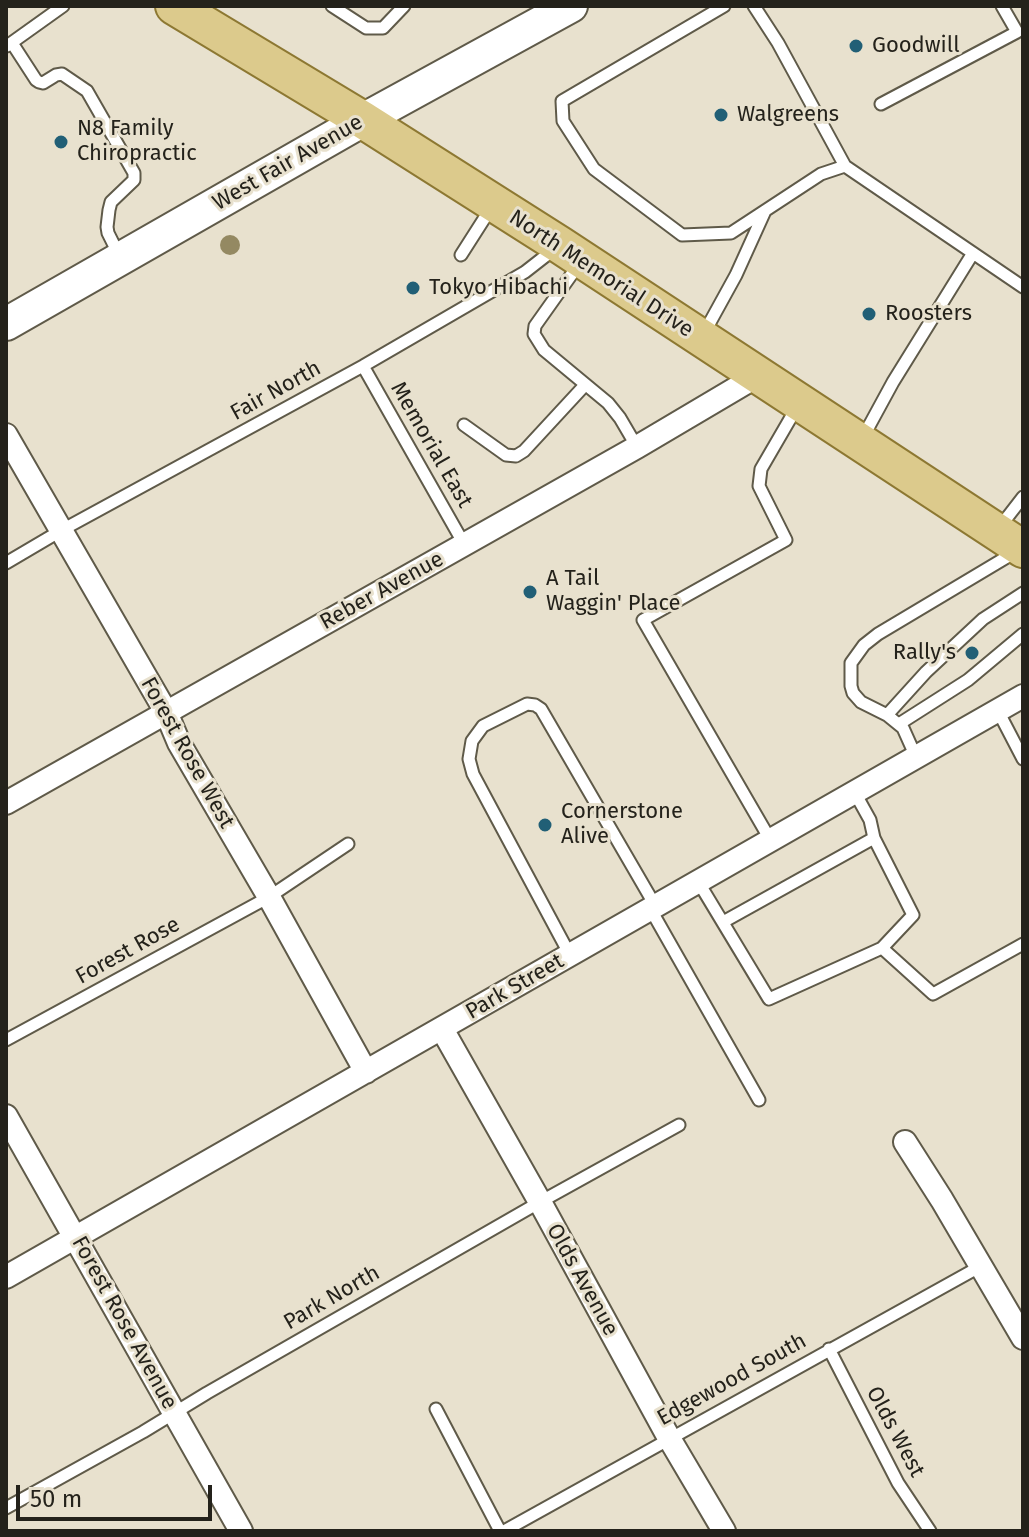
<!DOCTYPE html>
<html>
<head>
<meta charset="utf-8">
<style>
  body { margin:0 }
  #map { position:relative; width:1029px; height:1537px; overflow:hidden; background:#e8e1ce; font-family:"Fira Sans",sans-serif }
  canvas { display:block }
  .frame { position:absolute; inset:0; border:8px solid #24221b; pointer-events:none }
  .scale { position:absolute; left:16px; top:1485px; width:196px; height:36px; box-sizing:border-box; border:4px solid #24221b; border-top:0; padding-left:10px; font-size:24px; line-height:28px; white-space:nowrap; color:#24221b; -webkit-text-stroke:6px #e8e1ce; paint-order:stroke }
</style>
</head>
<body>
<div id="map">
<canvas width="1029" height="1537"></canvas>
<div class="frame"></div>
<div class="scale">50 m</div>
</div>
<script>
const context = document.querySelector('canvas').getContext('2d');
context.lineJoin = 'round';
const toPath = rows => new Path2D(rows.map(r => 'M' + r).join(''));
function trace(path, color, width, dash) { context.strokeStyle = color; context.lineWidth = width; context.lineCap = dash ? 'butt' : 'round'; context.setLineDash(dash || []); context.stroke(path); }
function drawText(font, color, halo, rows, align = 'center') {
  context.font = font + ' "Fira Sans",sans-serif'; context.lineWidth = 6; context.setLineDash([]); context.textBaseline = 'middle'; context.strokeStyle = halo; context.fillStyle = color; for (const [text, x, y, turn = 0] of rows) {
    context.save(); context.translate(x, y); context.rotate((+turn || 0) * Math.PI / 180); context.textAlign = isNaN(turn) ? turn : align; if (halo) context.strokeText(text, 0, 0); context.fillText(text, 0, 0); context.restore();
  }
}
const lane = toPath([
  [332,6,366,28,383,28,404,6],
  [724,6,562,101,563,121,594,169,682,235,731,233,821,174,845,166,1023,287],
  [754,6,778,43,845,166],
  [12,43,36,80,39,82,43,83,56,75,62,74,87,91,134,173,134,180,111,202,109,210,107,227,108,233,119,255],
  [7,46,63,6],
  [881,104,1017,32,1002,6],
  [461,255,491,208],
  [579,264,535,326,534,334,544,350,608,403,620,418,637,447],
  [703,335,736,275,765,211],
  [363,366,464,544],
  [464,425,506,455,516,456,524,451,585,385],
  [862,439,893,382,973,253],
  [999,528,1023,497],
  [6,563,62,530,363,366,525,272,557,247],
  [998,711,1023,759],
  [887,715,926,672,983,619,1023,593],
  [899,724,968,680,1023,634],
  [916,757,903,728,887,715,861,702,853,693,851,686,851,663,864,645,878,634,1017,551],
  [855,793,870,820,874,838],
  [771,841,643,620,786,540,759,486,761,469,797,407],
  [699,883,769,999,882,948,913,915,874,838,723,922],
  [651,910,759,1100],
  [882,948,933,994,1023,944],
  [570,955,473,774,469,759,472,741,483,726,527,704,535,705,541,709,656,907],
  [6,1040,269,897,348,844],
  [829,1349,898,1483,930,1531],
  [436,1409,500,1531],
  [6,1508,143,1432,207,1393,540,1202,679,1125],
  [504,1531,981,1266]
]);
const street = toPath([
  [6,435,166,712,179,743,269,897,366,1072],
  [6,803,637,447,757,376],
  [442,1029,540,1202,669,1438,724,1531],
  [6,1116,241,1531],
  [905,1142,942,1200,1023,1338],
  [6,1277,1023,696]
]);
const secondary = toPath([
  [6,324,363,120,571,6]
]);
const primary = toPath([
  [174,6,363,120,560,245,1023,549]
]);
trace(lane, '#5f5a49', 15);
trace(street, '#5f5a49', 26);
trace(secondary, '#5f5a49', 36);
trace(primary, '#8d7832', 40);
trace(lane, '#fff', 11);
trace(street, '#fff', 22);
trace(secondary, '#fff', 32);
trace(primary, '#dcca8c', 36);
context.fillStyle = '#948962';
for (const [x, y] of [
  [230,245]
]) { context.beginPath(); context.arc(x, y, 10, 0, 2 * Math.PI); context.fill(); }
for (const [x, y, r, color] of [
  [856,46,8,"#215f76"],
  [721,115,8,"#215f76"],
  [61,142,8,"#215f76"],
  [413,288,8,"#215f76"],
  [869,314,8,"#215f76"],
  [530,592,8,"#215f76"],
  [972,653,8,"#215f76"],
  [545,825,8,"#215f76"]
]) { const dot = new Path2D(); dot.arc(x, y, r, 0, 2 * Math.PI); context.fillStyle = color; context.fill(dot); trace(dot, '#e8e1ce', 3); }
drawText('22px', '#24221b', '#e8e1ce', [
  ["Goodwill",872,46],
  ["Walgreens",737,115],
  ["N8 Family",77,129],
  ["Chiropractic",77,154],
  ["Tokyo Hibachi",429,288],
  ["Roosters",885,314],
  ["A Tail",546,579],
  ["Waggin' Place",546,604],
  ["Rally's",956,653,"right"],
  ["Cornerstone",561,812],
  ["Alive",561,837]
], 'left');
drawText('22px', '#24221b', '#e8e1ce', [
  ["West Fair Avenue",288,163,-30],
  ["North Memorial Drive",601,274,33],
  ["Fair North",276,391,-29],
  ["Memorial East",431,445,60],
  ["Reber Avenue",382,591,-29],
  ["Forest Rose West",187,753,61],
  ["Forest Rose",128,951,-29],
  ["Park Street",515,987,-30],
  ["Olds Avenue",582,1280,61],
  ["Park North",332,1298,-30],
  ["Forest Rose Avenue",124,1323,61],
  ["Edgewood South",732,1380,-29],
  ["Olds West",895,1432,62]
]);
</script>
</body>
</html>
